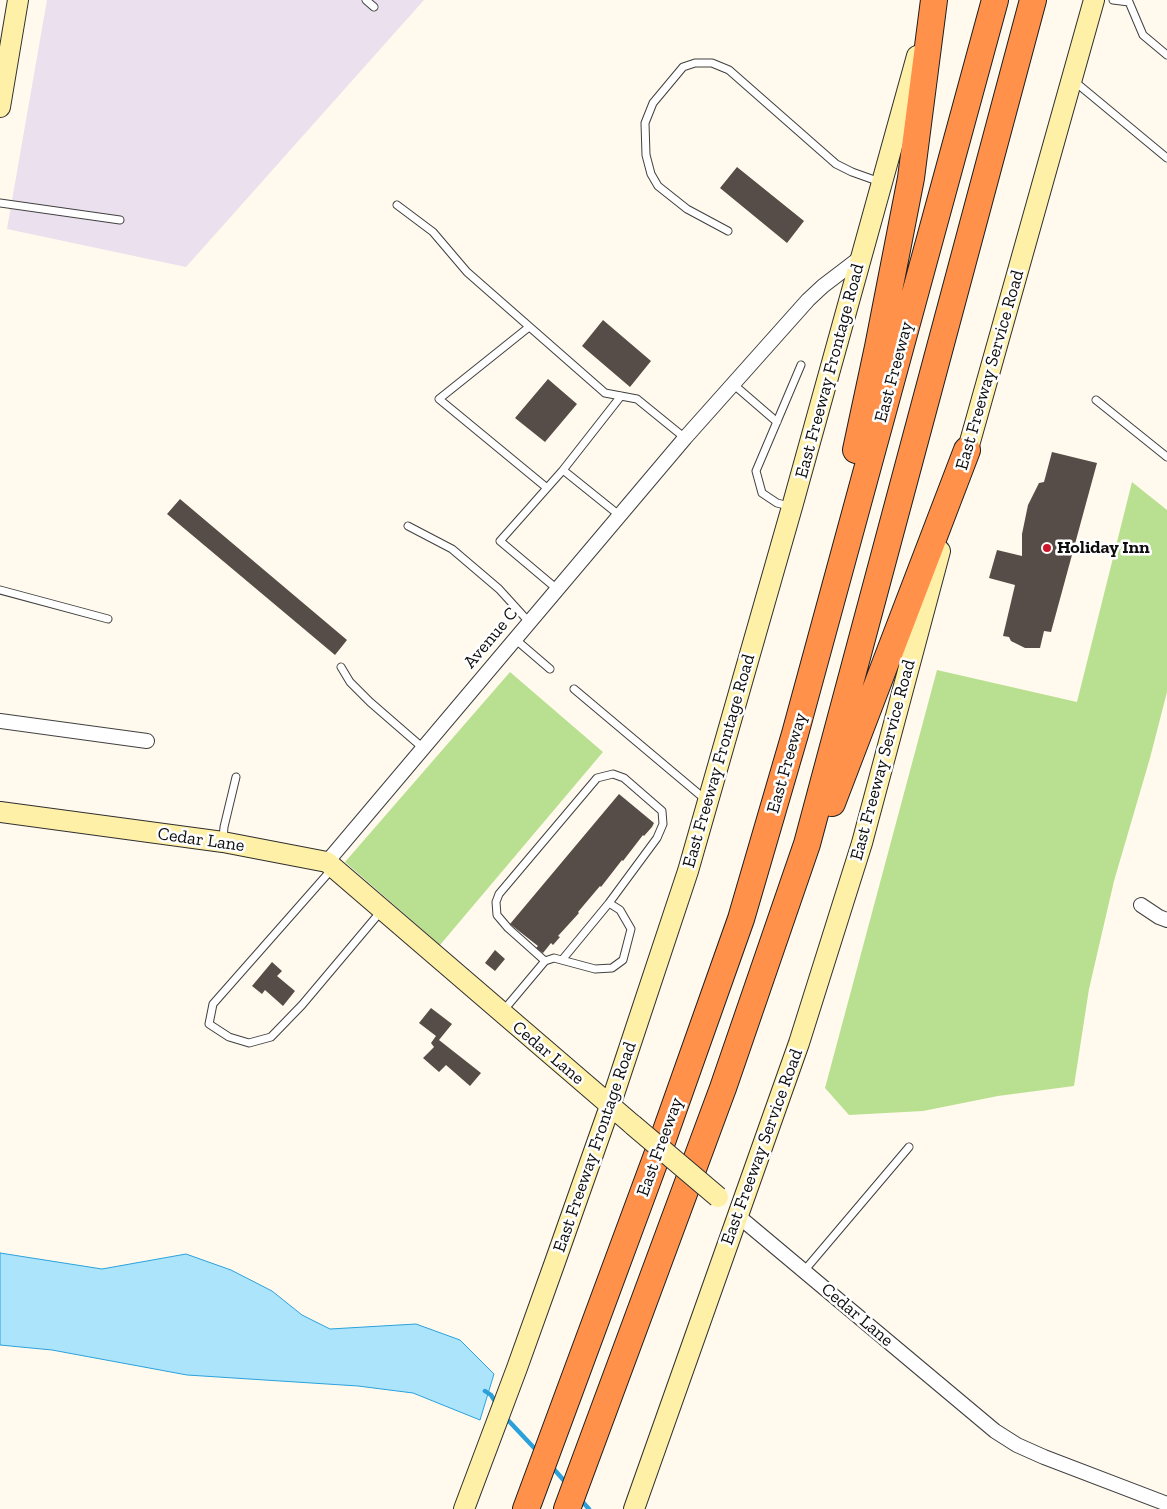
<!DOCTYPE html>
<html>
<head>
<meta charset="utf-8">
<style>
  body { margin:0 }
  canvas { display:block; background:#fffaed }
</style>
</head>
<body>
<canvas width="1167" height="1509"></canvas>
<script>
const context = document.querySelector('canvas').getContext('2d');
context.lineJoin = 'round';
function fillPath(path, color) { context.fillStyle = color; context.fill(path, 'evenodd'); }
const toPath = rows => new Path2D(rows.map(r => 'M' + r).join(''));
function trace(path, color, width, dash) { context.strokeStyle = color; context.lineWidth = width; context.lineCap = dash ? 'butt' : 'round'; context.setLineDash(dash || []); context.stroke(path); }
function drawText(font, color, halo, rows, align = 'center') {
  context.font = font + ' "Zilla Slab",serif'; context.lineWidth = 5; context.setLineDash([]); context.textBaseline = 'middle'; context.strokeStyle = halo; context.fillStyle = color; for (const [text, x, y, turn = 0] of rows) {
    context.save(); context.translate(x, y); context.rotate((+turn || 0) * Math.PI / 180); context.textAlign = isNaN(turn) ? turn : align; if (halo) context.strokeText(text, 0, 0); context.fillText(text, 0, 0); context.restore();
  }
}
fillPath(toPath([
  [47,0,424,0,186,267,7,229]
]), '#ebe0ed');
fillPath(toPath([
  [1132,482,1167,510,1167,692,1150,758,1114,881,1089,989,1074,1086,998,1096,923,1111,849,1115,825,1088,937,670,1077,702],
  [510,672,603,752,440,945,345,862]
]), '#b9e090');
const water = toPath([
  [0,1253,102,1269,186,1254,231,1270,272,1291,302,1315,330,1329,416,1324,460,1340,494,1374,480,1420,413,1393,358,1386,187,1375,52,1350,0,1345,0,1253]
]);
fillPath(water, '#ace4fc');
trace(water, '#2ba1db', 1);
trace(toPath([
  [485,1391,491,1395,496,1403],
  [506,1418,538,1452],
  [552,1467,567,1484],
  [580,1499,589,1509]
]), '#2ba1db', 4.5);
fillPath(toPath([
  [737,167,804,221,787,243,720,188],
  [603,320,651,361,630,387,582,346],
  [548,379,577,404,545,442,515,418],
  [1052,452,1097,463,1051,632,1044,631,1040,648,1025,648,1011,641,1009,637,1003,636,1015,585,989,578,997,550,1022,556,1022,534,1028,505,1039,483,1044,482],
  [180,499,347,640,335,655,167,514],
  [619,794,654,823,652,827,644,836,643,835,623,861,622,860,601,887,600,886,578,912,579,913,558,936,560,937,553,945,551,943,543,953,536,948,538,946,510,924],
  [495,950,505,959,495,971,485,963],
  [272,962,282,971,277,976,295,991,283,1006,265,990,262,994,252,986],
  [431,1008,452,1024,439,1040,481,1073,470,1086,446,1065,439,1072,423,1058,434,1047,431,1043,436,1036,419,1023]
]), '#574d48');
const lane = toPath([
  [366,0,374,7],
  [1113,0,1129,2,1143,35,1167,55],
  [1074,81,1167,158],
  [0,203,120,220],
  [397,205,433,232,467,272,605,393,637,399,685,438],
  [728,231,687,209,658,186,651,174,646,155,645,123,653,103,683,67,695,63,712,63,729,70,836,164,852,172,880,182],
  [529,327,439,399,547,488],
  [733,384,777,422],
  [1096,400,1167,457],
  [789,506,777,503,762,493,756,471,801,365],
  [619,515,563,470,621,396],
  [408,526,452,549,499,589,529,622],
  [557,589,500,541,563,470],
  [0,590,108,619],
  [515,639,550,669],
  [341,667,350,682,370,702,423,748],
  [574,689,706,800],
  [223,839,224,827,236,777],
  [332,869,213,1004,209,1024,229,1037,249,1043,271,1037,302,1005,382,910],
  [545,961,508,928,497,915,496,902,499,894,597,778,613,774,624,778,662,811,663,824,657,838,609,903],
  [503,1011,545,961,554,958,595,969,612,968,623,960,631,929,620,910,609,903,562,960],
  [804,1271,909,1147]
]);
const street = toPath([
  [0,721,147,741],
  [327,862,685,438,808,300,823,286,861,257],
  [1141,905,1159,917,1167,920],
  [737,1215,995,1431,1017,1445,1044,1457,1167,1504]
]);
const secondary = toPath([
  [0,107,18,0],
  [964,463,1094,0],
  [0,812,223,842,327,862,633,1125],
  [464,1509,517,1368,555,1262,610,1106,688,871,792,507,917,56],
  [634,1509,799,1043,862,843,940,551]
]);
const highway = toPath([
  [856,450,878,347,911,178,934,0],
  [832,803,967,450],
  [526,1509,663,1139,741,919,795,734,995,0],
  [567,1509,723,1088,807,844,1033,0]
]);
trace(lane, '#404040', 9);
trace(street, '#404040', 16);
trace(secondary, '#2f2f2f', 22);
trace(highway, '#1e1e1e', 28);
trace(lane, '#fff', 7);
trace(street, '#fff', 14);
trace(secondary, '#fff0a8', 20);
trace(highway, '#ff914b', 26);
const secondaryBridge = toPath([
  [633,1125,718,1197]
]);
trace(secondaryBridge, '#2f2f2f', 22, []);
trace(secondaryBridge, '#fff0a8', 20);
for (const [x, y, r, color] of [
  [1047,548,5,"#cb172c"]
]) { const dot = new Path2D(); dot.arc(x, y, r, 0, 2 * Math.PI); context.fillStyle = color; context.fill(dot); trace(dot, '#fff', 2); }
drawText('18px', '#0d0d0d', '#fff', [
  ["East Freeway Service Road",990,370,-74],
  ["East Freeway Frontage Road",830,371,-75],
  ["East Freeway",894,372,-75],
  ["Avenue C",491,638,-50],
  ["East Freeway Service Road",883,760,-75],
  ["East Freeway Frontage Road",719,761,-74],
  ["East Freeway",787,763,-74],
  ["Cedar Lane",201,840,8],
  ["Cedar Lane",548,1053,40],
  ["East Freeway Frontage Road",595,1147,-71],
  ["East Freeway",660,1147,-70],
  ["East Freeway Service Road",762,1147,-70],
  ["Cedar Lane",857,1315,40]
]);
drawText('bold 18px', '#0d0d0d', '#fff', [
  ["Holiday Inn",1057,548]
], 'left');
</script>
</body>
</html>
